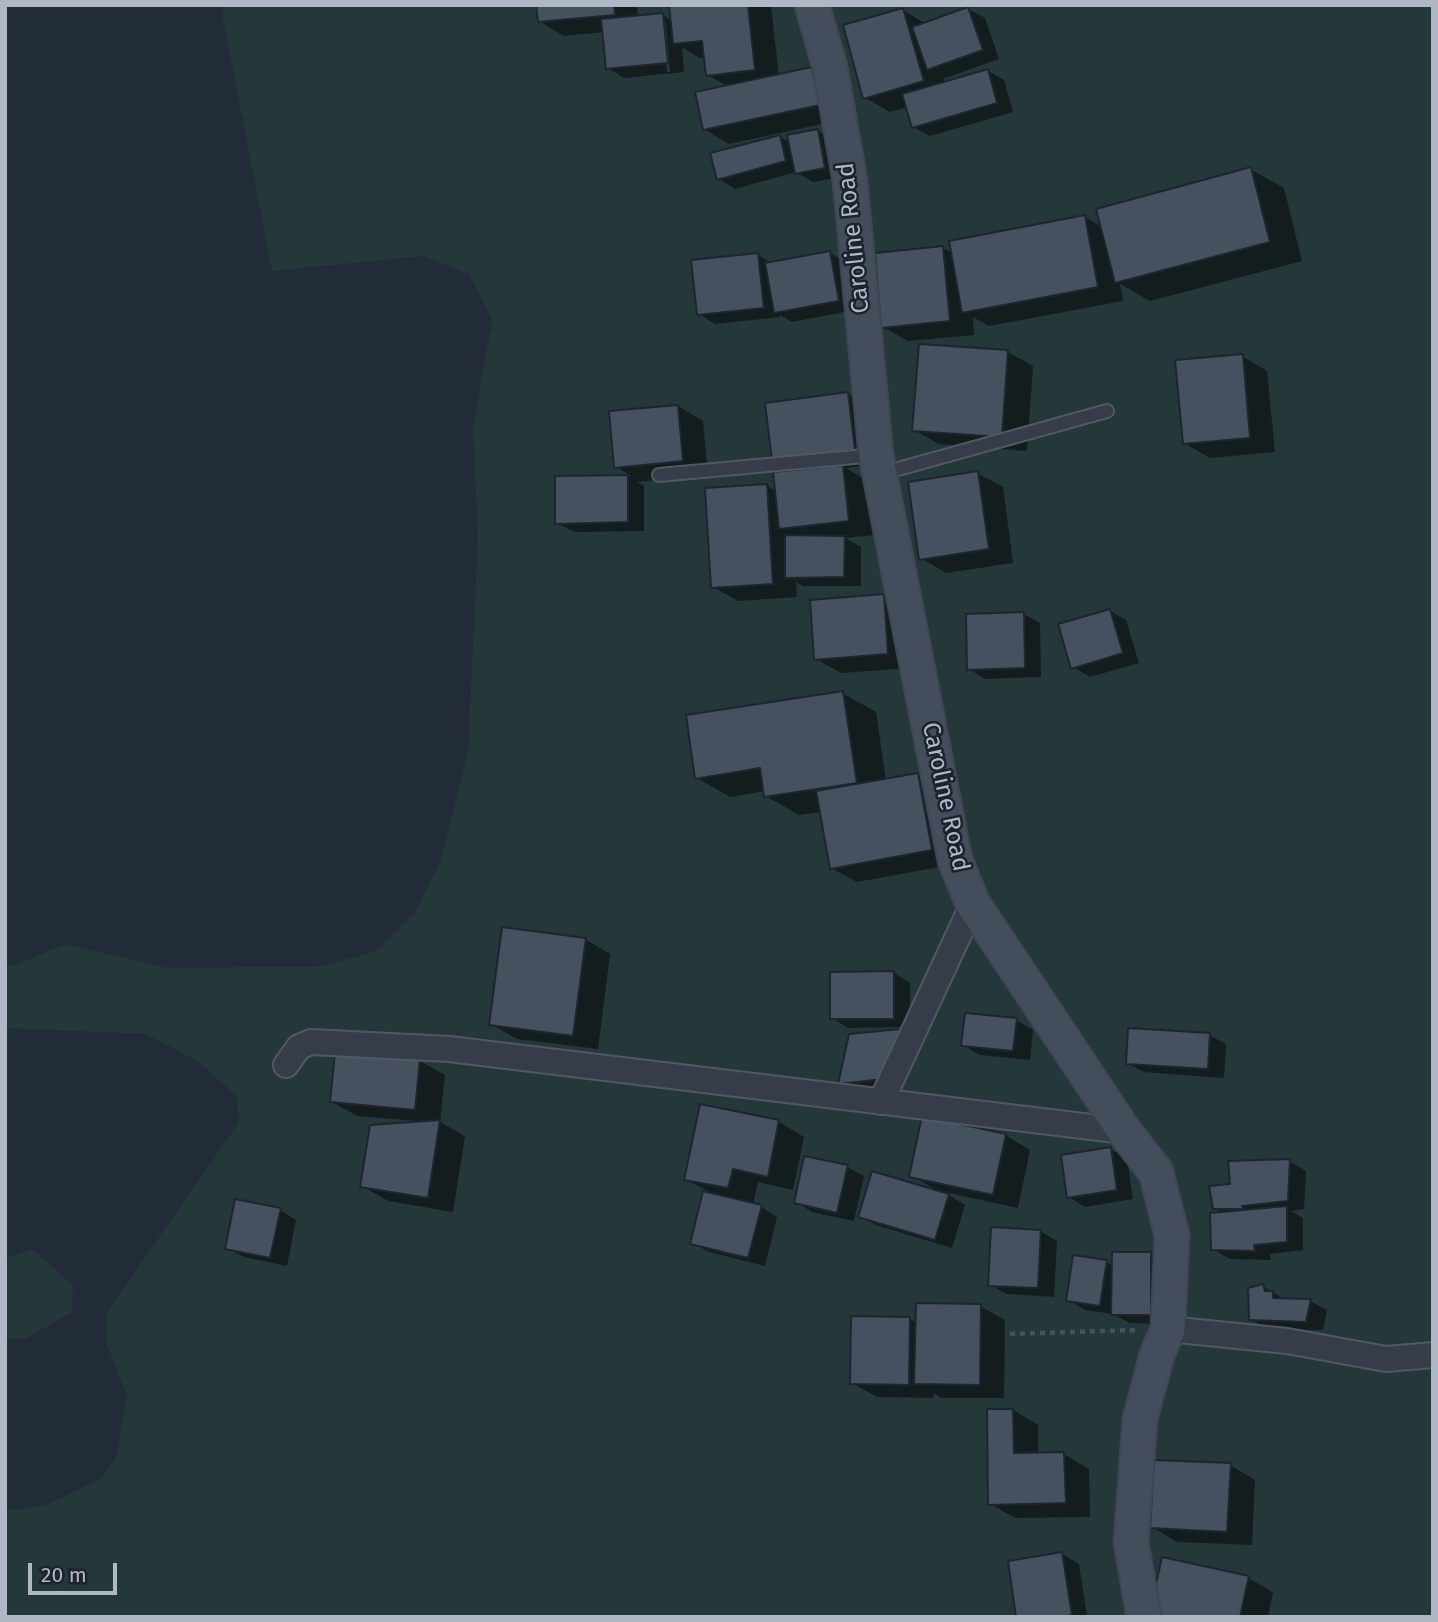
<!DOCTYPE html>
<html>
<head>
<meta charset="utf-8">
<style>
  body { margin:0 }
  #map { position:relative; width:1438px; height:1622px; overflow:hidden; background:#222b38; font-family:"Fira Sans",sans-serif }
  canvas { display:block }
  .frame { position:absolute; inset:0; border:7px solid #b1b8c5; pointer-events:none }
  .scale { position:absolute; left:28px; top:1563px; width:89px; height:32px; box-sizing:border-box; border:4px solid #b1b8c5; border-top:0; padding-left:9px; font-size:21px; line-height:24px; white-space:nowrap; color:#b1b8c5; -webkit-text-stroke:5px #1b232d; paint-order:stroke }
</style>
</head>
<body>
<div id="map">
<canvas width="1438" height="1622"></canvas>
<div class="frame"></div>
<div class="scale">20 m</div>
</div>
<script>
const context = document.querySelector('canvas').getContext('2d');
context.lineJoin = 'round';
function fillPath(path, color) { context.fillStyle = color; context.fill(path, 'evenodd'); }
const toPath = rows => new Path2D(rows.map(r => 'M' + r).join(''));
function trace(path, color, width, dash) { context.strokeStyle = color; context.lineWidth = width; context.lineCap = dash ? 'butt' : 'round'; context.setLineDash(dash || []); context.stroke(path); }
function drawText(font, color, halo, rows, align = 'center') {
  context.font = font + ' "Fira Sans",sans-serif'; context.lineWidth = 5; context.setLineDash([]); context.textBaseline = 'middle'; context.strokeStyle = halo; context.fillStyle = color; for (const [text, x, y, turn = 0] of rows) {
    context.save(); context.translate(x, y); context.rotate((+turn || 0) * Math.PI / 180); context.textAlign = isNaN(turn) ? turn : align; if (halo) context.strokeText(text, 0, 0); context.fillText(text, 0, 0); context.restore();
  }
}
fillPath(toPath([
  [224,5,1433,5,1433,1617,5,1617,5,1511,48,1504,102,1478,116,1457,127,1395,106,1342,106,1314,239,1122,237,1096,196,1060,145,1034,5,1028,5,966,18,964,65,944,168,968,323,966,376,951,415,912,440,863,468,750,478,539,473,429,492,320,469,274,423,256,272,271,222,14],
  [32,1249,73,1285,72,1312,27,1338,5,1339,5,1258]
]), '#243739');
fillPath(toPath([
  [538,5,637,5,638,17,663,15,672,21,671,5,771,5,779,76,812,69,837,83,845,119,729,144,704,129,729,87,708,75,706,57,700,58,682,47,684,72,624,78,608,68,604,32,564,36,539,21],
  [662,23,666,23,670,72,667,72],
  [968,9,985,18,999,59,943,79,945,83,988,71,1004,80,1013,112,930,136,913,127,908,107,890,112,864,97,903,10,926,24],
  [817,131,834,140,841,177,813,182,796,172,735,189,719,179,779,136,790,143],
  [1250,169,1284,188,1302,261,1150,301,1120,284,1123,301,989,326,973,317,974,335,908,341,883,327,943,248,953,254,1085,217,1102,227],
  [830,253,847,263,855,310,792,322,780,315,780,317,715,324,699,314,758,255,772,263],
  [1008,352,1033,366,1027,451,939,444,914,430],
  [1242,356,1267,371,1275,452,1210,458,1184,443],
  [848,394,873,408,879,464,846,468,868,481,874,535,845,538,861,547,861,586,803,586,796,582,797,597,738,601,713,587,766,485,777,492,796,472,774,459],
  [678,406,703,421,708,475,637,482,644,486,644,531,574,532,557,523,556,477,632,476,616,467],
  [977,473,1003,487,1013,563,946,573,921,558],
  [884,596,909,611,913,668,841,673,816,659],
  [1110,611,1126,620,1139,663,1090,677,1073,667],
  [1024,614,1040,623,1041,677,985,679,969,669],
  [842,693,876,712,886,781,918,775,943,789,956,864,857,882,831,868,822,812,799,815,766,796,765,791,730,797,697,778],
  [585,939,610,954,598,1049,517,1039,491,1024],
  [894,973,910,983,910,1027,848,1028,832,1018],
  [1016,1020,1033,1030,1030,1060,980,1055,963,1045],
  [901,1031,901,1087,856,1092,840,1083,851,1035],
  [1209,1035,1226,1044,1224,1078,1144,1072,1127,1063],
  [420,1061,445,1075,440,1122,465,1136,453,1212,388,1201,362,1186,417,1123,417,1121,357,1116,332,1102],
  [702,1106,779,1122,804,1137,793,1190,758,1182,753,1205,761,1207,777,1217,765,1266,709,1252,692,1243,713,1194,686,1179],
  [1005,1135,1030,1150,1018,1208,944,1192,965,1205,952,1248,876,1225,860,1216,937,1190,911,1176],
  [1110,1149,1127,1158,1133,1199,1085,1207,1069,1197],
  [1289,1161,1306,1171,1304,1209,1291,1211,1303,1218,1303,1250,1270,1254,1271,1260,1230,1259,1213,1249,1224,1214,1214,1208,1232,1185],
  [847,1167,864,1176,854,1221,812,1212,796,1202],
  [280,1210,296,1220,287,1266,244,1257,227,1248],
  [1040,1231,1057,1241,1054,1297,1007,1294,990,1285],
  [1151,1254,1168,1264,1167,1324,1130,1323,1113,1314,1085,1310,1068,1300,1106,1262,1113,1266],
  [1263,1286,1285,1300,1310,1301,1327,1310,1323,1330,1268,1329,1251,1319],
  [980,1306,1005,1320,1004,1398,941,1398,934,1393,933,1398,877,1397,852,1383,910,1319,917,1323],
  [1013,1410,1038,1425,1038,1455,1064,1454,1089,1469,1090,1517,1015,1518,990,1504],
  [1230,1465,1255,1480,1252,1545,1177,1542,1152,1527],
  [1062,1554,1079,1564,1087,1617,1018,1617],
  [1248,1578,1273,1592,1268,1617,1155,1617]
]), '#0007');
const building = toPath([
  [536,5,614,5,615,15,538,22,536,5],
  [669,5,748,5,755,70,706,76,702,41,673,44,669,5],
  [968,7,983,50,927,70,912,27,968,7],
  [903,8,924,81,863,99,843,25,903,8],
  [663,13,668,63,606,69,601,19,663,13],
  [812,67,820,105,703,130,695,92,812,67],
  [988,69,997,103,912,128,902,94,988,69],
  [818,129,825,168,795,174,787,135,818,129],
  [780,135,786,161,717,180,710,153,780,135],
  [1251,167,1270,242,1115,283,1096,209,1251,167],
  [1085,215,1098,287,962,313,949,241,1085,215],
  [943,246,950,321,881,328,875,253,943,246],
  [830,251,839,301,774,313,765,263,830,251],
  [758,253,764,308,697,315,691,260,758,253],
  [919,344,1008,350,1002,437,912,431,919,344],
  [1243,354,1250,438,1183,444,1175,360,1243,354],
  [848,392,855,450,772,460,765,403,848,392],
  [678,405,683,461,614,468,609,411,678,405],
  [843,465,849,521,779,529,773,472,843,465],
  [978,471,989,549,919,560,908,482,978,471],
  [628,475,628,522,555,524,555,476,628,475],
  [767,484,773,584,711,588,705,488,767,484],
  [785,535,845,536,844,577,785,578,785,535],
  [884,594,888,654,814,660,810,600,884,594],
  [1110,609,1123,653,1071,669,1058,624,1110,609],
  [1024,612,1025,668,967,670,966,614,1024,612],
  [843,691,857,783,764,797,760,768,695,779,686,715,843,691],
  [918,773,932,850,830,869,816,791,918,773],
  [502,927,586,938,573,1036,489,1025,502,927],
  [894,971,894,1019,830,1019,830,972,894,971],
  [965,1013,1017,1018,1013,1051,961,1046,965,1013],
  [1128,1028,1210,1033,1208,1069,1126,1064,1128,1028],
  [901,1029,884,1079,838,1084,849,1034,901,1029],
  [335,1052,420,1059,415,1110,330,1102,335,1052],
  [700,1104,779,1120,768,1177,733,1169,728,1188,684,1180,700,1104],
  [922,1116,1006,1134,993,1195,909,1177,922,1116],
  [440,1120,428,1198,360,1187,370,1125,440,1120],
  [1111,1147,1117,1190,1067,1198,1061,1155,1111,1147],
  [804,1156,848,1165,837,1213,794,1203,804,1156],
  [1290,1159,1288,1201,1242,1206,1243,1209,1213,1209,1209,1186,1230,1184,1228,1161,1290,1159],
  [872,1171,949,1194,935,1240,858,1217,872,1171],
  [703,1191,762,1205,748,1258,690,1244,703,1191],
  [235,1199,281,1208,270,1258,225,1249,235,1199],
  [1287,1206,1287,1242,1254,1245,1255,1251,1211,1250,1210,1213,1287,1206],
  [991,1227,1041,1230,1038,1288,988,1286,991,1227],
  [1112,1252,1151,1252,1151,1315,1111,1315,1112,1252],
  [1073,1255,1107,1260,1100,1306,1066,1301,1073,1255],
  [1263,1284,1265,1291,1273,1291,1273,1298,1311,1299,1306,1322,1249,1320,1248,1288,1263,1284],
  [916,1303,981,1304,980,1385,914,1384,916,1303],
  [851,1316,910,1317,909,1385,850,1384,851,1316],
  [987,1409,1013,1409,1014,1453,1064,1452,1066,1503,988,1505,987,1409],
  [1154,1460,1231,1463,1227,1532,1150,1528,1154,1460],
  [1062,1552,1072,1615,1062,1617,1016,1617,1008,1561,1062,1552],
  [1162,1557,1249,1576,1240,1617,1149,1616,1162,1557]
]);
fillPath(building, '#465160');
trace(building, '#1d252f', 2);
const service = toPath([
  [880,474,1107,411],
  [659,475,876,455]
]);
const minor = toPath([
  [286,1065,299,1047,311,1042,449,1049,1124,1131],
  [881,1102,973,904],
  [1168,1329,1287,1341,1386,1359,1433,1355]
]);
const secondary = toPath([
  [812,5,830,67,850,181,876,455,955,860,973,904,1124,1131,1156,1172,1172,1235,1168,1329,1157,1355,1140,1419,1131,1542,1144,1617]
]);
trace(service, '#515863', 16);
trace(minor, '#515863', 28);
trace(secondary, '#3f4652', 37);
trace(toPath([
  [1010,1334,1135,1330]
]), '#425457', 4.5, [5, 5]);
trace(service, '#363d49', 12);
trace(minor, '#363d49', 24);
trace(secondary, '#444d5b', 33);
drawText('24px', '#b1b8c5', '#1b232d', [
  ["Caroline Road",854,238,-96],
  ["Caroline Road",945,797,78]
]);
</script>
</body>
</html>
